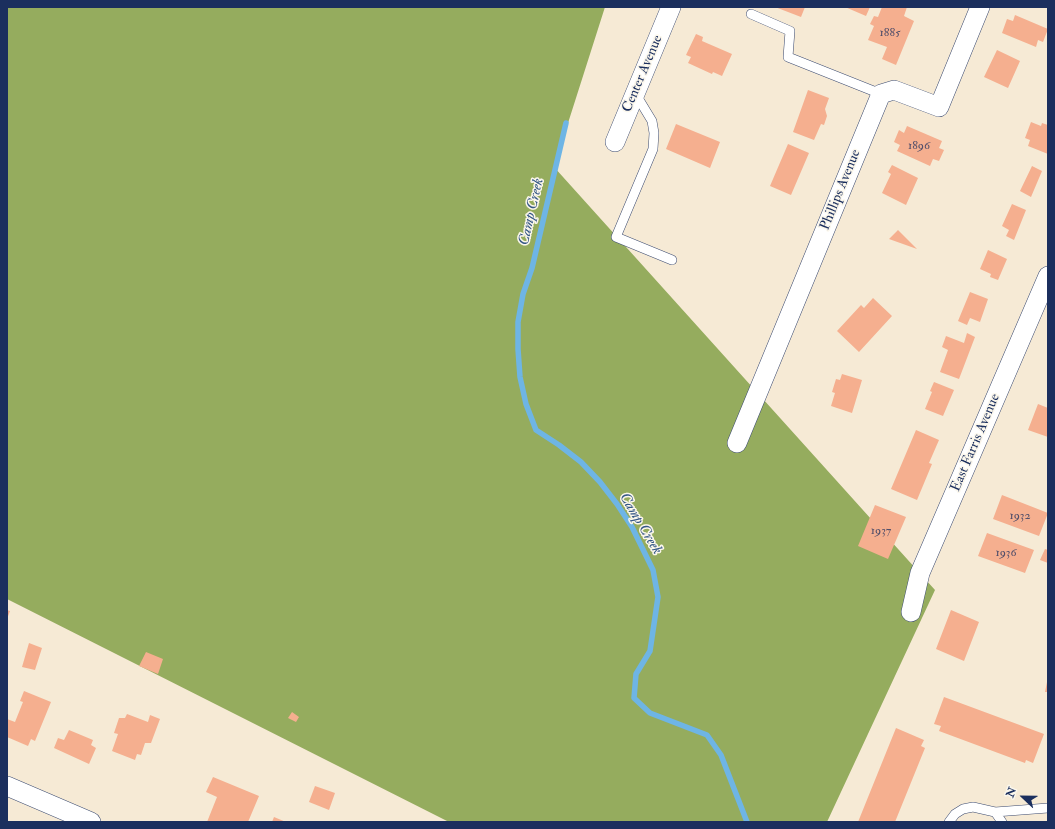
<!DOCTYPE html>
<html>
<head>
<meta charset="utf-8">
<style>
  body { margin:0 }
  #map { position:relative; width:1055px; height:829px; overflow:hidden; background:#f6ead5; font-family:"IM FELL Double Pica",serif }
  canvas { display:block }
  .frame { position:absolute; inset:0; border:8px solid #1b2f5e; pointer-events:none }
  .north { position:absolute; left:1003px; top:777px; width:40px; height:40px; -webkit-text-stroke:3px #fbf7ec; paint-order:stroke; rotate:292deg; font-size:11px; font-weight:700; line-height:16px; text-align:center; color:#1b2f5e }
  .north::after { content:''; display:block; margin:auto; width:14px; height:18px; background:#1b2f5e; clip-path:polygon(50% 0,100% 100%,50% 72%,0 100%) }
</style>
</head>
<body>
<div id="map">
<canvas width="1055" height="829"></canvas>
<div class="frame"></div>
<div class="north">N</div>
</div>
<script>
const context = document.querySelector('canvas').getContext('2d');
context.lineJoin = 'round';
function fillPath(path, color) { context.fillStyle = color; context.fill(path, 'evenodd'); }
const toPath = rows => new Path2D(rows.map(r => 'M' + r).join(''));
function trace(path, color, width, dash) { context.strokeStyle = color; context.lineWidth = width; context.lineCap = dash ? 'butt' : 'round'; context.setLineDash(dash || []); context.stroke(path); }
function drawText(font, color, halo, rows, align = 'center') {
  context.font = font + ' "IM FELL Double Pica",serif'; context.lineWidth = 3; context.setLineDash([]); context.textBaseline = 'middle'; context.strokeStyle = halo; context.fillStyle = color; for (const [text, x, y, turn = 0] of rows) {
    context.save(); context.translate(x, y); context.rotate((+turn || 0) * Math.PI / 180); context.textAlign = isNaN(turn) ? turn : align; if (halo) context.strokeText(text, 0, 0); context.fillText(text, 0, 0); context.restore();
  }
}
fillPath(toPath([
  [7,7,605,7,554,167,935,590,827,822,449,822,7,599]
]), '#95ac5e');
trace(toPath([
  [566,123,532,268,523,294,518,322,518,349,520,377,526,404,536,430,559,445,581,462,600,482,617,504,632,527,653,570,658,597,650,651,636,674,634,698,650,713,707,735,721,755,747,822]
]), '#6eb5e5', 5.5);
fillPath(toPath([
  [775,7,805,7,801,17],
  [845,7,870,7,866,16],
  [882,7,907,7,904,16,914,21,896,65,882,59,887,47,868,40,874,26,870,24,874,16,878,17],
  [1015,15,1048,29,1043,42,1038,40,1036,47,1002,33,1007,19,1013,21],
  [696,34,703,37,702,41,732,54,722,76,713,72,712,74,688,63,691,57,686,55],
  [997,50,1020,61,1008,88,984,77],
  [808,90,829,98,825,109,827,116,824,125,821,124,814,140,793,132],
  [1031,122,1041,126,1042,123,1048,125,1048,154,1028,146,1030,140,1025,138],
  [676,124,720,142,710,168,666,149],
  [907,126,942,141,939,148,944,150,939,161,933,159,930,166,897,151,900,145,894,142,899,130,904,133],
  [788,144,809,153,791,195,770,186],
  [892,165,918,178,906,205,882,193,891,174,888,172],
  [1032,166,1042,171,1031,197,1020,191],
  [1012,204,1026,210,1014,240,1006,236,1009,230,1002,226],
  [898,230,917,249,889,239],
  [988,250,1007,259,998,280,990,277,991,274,980,269],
  [970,292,988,299,980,322,970,318,967,325,958,321],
  [873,298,892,316,859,352,837,331,861,305,864,308],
  [967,333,975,337,959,379,940,372,948,350,942,347,946,336,964,343],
  [842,374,862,380,852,413,831,406,835,393,832,392,836,379,840,380],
  [934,382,954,390,943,416,925,409,932,392,930,391],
  [1038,404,1048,408,1048,437,1028,430],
  [916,430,939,440,929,463,932,464,917,500,891,489],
  [1002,495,1048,513,1039,536,993,519],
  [875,505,906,517,888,559,858,546],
  [987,533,1034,550,1025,573,978,556],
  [1045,549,1048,550,1048,563,1040,560],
  [7,610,10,611,7,619],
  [951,610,979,622,964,661,936,649],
  [29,643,42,648,35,670,22,667],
  [146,652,163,659,158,674,139,666],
  [1047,682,1048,682,1048,692,1045,692],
  [24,691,51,702,35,741,31,739,28,746,7,737,7,719,15,722,23,702,20,701],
  [944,697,1044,734,1033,763,1026,760,1025,763,939,731,941,726,934,724],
  [292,712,299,717,296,722,288,718],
  [127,714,148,722,150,715,160,719,151,743,145,743,141,755,137,754,135,760,112,751,118,734,114,733,119,718,125,718],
  [896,728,924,740,921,746,925,748,895,822,858,822],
  [69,730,93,740,91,745,96,748,89,764,54,748,58,738,64,740],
  [213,777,259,796,248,822,207,822,217,797,206,792],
  [315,786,335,793,329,810,309,802],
  [274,817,286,822,272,822]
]), '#f5af8f');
const lane = toPath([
  [751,14,790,31,788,57,881,94],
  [635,93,652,121,654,133,653,149,616,237,672,260],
  [949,822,955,814,963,809,973,807,995,812],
  [1002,822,995,812,1048,808]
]);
const street = toPath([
  [615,142,671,7],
  [737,443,881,94,894,90,939,107,980,7],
  [911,612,920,573,1048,276],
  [7,786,91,822]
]);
trace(lane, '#3c4b70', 10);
trace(street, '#3c4b70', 20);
trace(lane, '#fff', 9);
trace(street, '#fff', 19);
drawText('12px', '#524f6a', null, [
  ["1885",890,33],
  ["1896",919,146],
  ["1932",1020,516],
  ["1937",881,531],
  ["1936",1006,553]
]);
drawText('14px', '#1b2f5e', '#fbf7ec', [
  ["Center Avenue",643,74,-67],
  ["Phillips Avenue",841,190,-68],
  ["East Farris Avenue",976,443,-67]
]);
drawText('italic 15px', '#345786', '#fbf7ec', [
  ["Camp Creek",532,212,-77],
  ["Camp Creek",640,524,59]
]);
</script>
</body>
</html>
